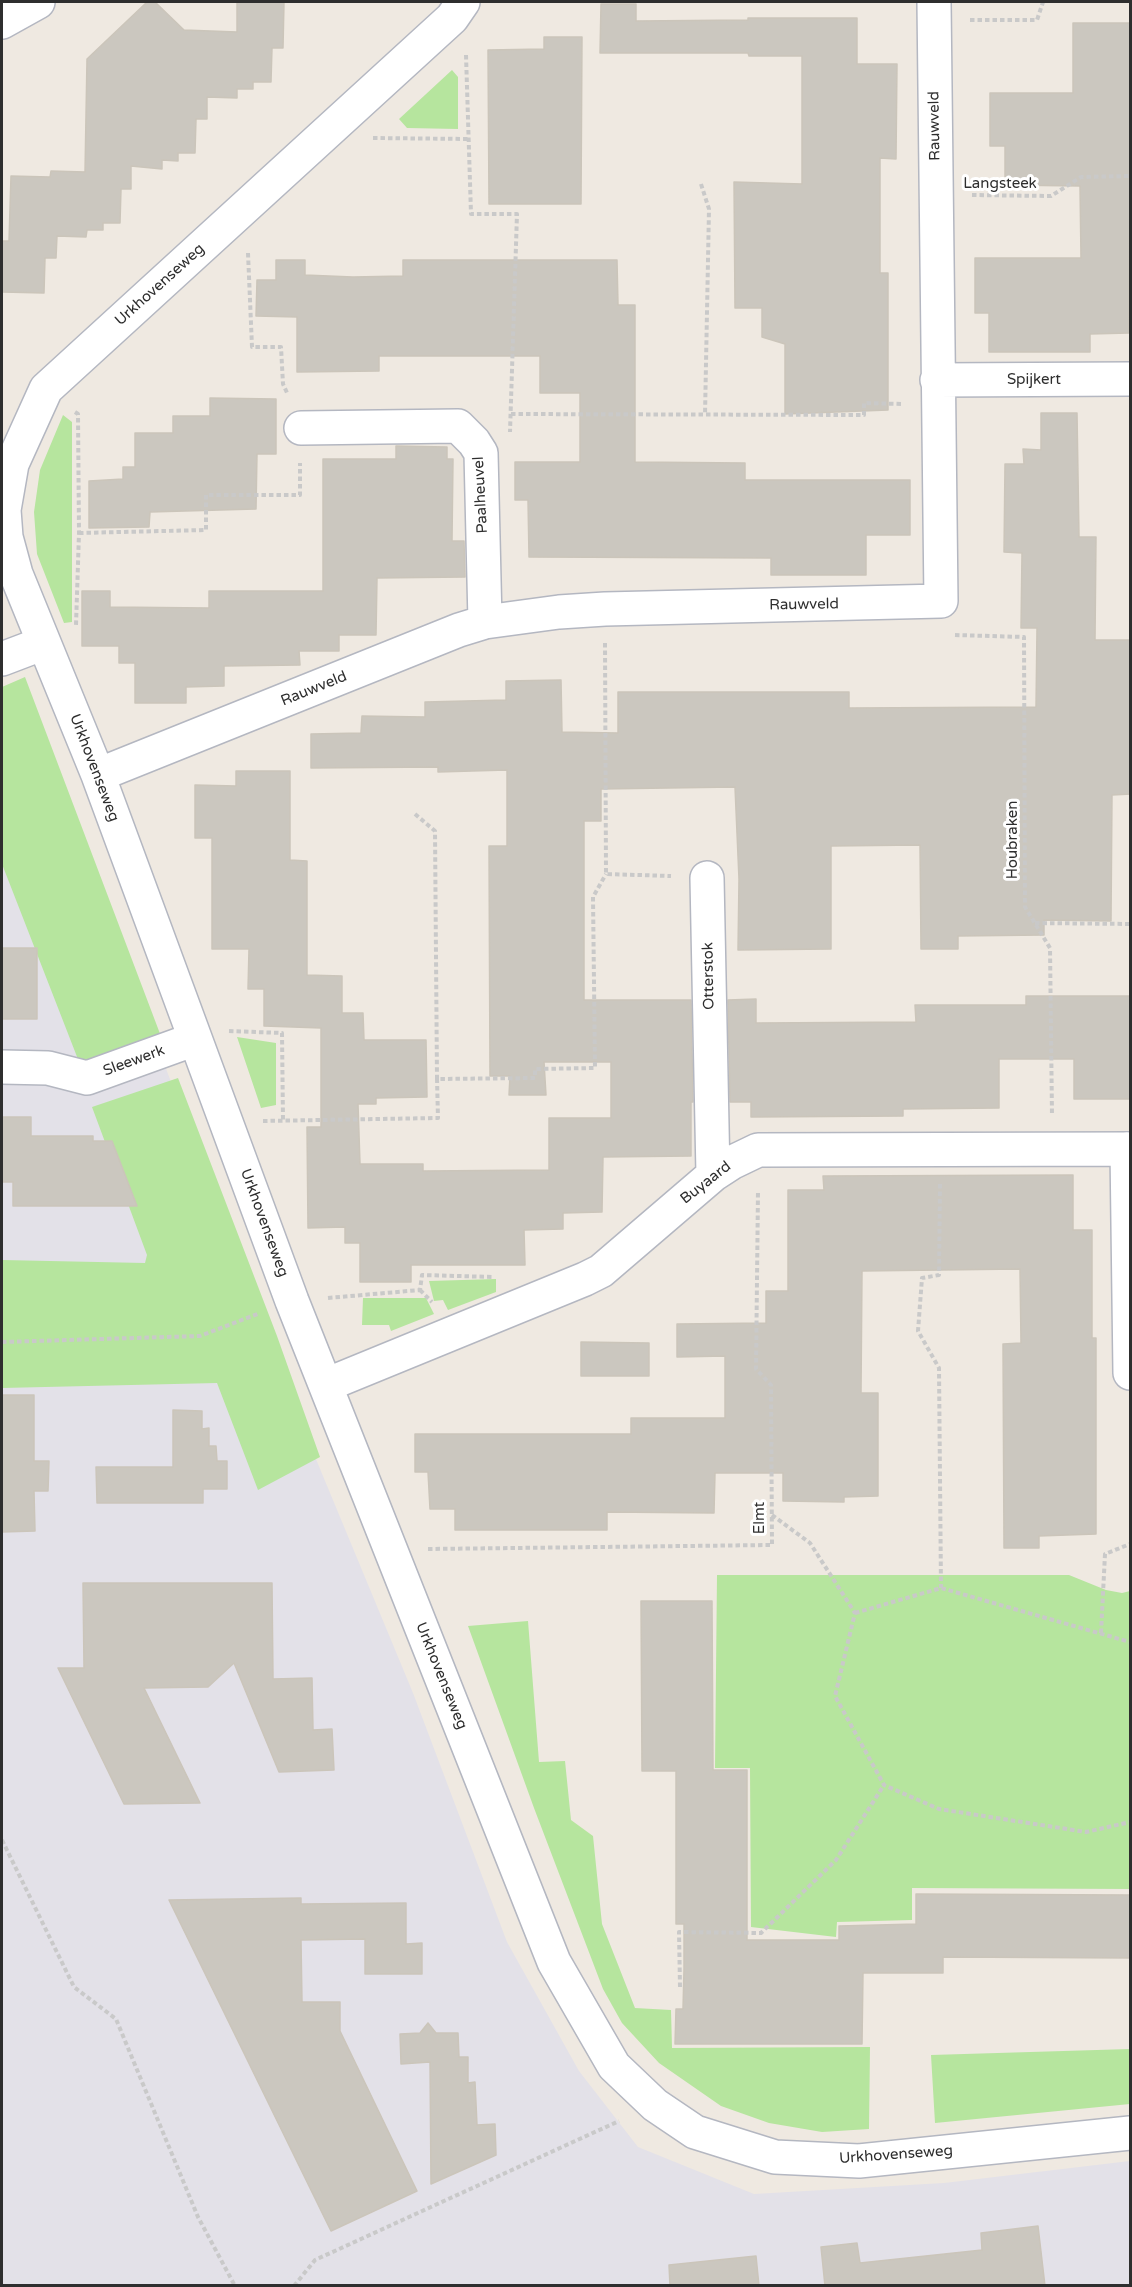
<!DOCTYPE html>
<html>
<head>
<meta charset="utf-8">
<style>
  body { margin:0 }
  #map { position:relative; width:1132px; height:2287px; overflow:hidden; background:#efe9e1; font-family:"Varela Round",sans-serif }
  canvas { display:block }
  .frame { position:absolute; inset:0; border:3px solid #2e2e2e; pointer-events:none }
</style>
</head>
<body>
<div id="map">
<canvas width="1132" height="2287"></canvas>
<div class="frame"></div>
</div>
<script>
const context = document.querySelector('canvas').getContext('2d');
context.lineJoin = 'round';
function fillPath(path, color) { context.fillStyle = color; context.fill(path, 'evenodd'); }
const toPath = rows => new Path2D(rows.map(r => 'M' + r).join(''));
function trace(path, color, width, dash) { context.strokeStyle = color; context.lineWidth = width; context.lineCap = dash ? 'butt' : 'round'; context.setLineDash(dash || []); context.stroke(path); }
function drawText(font, color, halo, rows, align = 'center') {
  context.font = font + ' "Varela Round",sans-serif'; context.lineWidth = 6; context.setLineDash([]); context.textBaseline = 'middle'; context.strokeStyle = halo; context.fillStyle = color; for (const [text, x, y, turn = 0] of rows) {
    context.save(); context.translate(x, y); context.rotate((+turn || 0) * Math.PI / 180); context.textAlign = isNaN(turn) ? turn : align; if (halo) context.strokeText(text, 0, 0); context.fillText(text, 0, 0); context.restore();
  }
}
fillPath(toPath([
  [23,689,284,1382,413,1693,507,1942,579,2071,638,2147,754,2194,944,2183,1130,2161,1130,2285,2,2286,2,698]
]), '#e3e1e8');
fillPath(toPath([
  [452,70,458,77,458,129,407,128,399,119],
  [63,415,72,422,72,622,64,623,37,554,34,512,40,470],
  [25,677,162,1039,81,1067,2,864,2,687],
  [237,1037,276,1043,276,1105,261,1108],
  [178,1078,277,1336,320,1457,258,1490,217,1383,2,1388,2,1260,145,1263,147,1255,92,1107],
  [496,1279,496,1292,448,1310,443,1300,434,1301,429,1281],
  [363,1298,426,1298,434,1314,391,1331,389,1325,362,1325],
  [717,1575,1069,1575,1106,1590,1122,1593,1130,1591,1130,1889,912,1888,912,1920,837,1922,836,1937,751,1927,750,1768,715,1768],
  [528,1621,539,1762,565,1761,571,1820,593,1836,602,1924,635,2008,671,2010,672,2048,870,2047,869,2129,822,2132,769,2123,721,2106,659,2063,622,2023,603,1989,534,1808,468,1626],
  [1130,2049,1130,2104,935,2123,931,2055]
]), '#b6e59e');
const building = toPath([
  [147,2,155,2,184,30,237,32,237,2,284,2,283,48,272,48,271,82,253,82,253,89,237,89,237,98,207,97,207,119,196,119,195,153,178,153,178,161,162,160,162,169,131,166,131,189,121,189,120,223,103,223,103,230,87,230,86,237,57,236,56,258,45,258,44,293,2,292,2,241,9,241,11,176,50,177,51,171,85,172,87,59,147,2],
  [601,4,636,4,636,21,748,20,748,18,857,18,857,64,897,64,896,159,880,158,880,273,888,273,888,410,785,414,785,344,762,337,762,308,735,308,734,182,802,184,802,56,749,56,748,53,600,53,601,4],
  [1073,23,1131,23,1129,333,1090,334,1090,352,989,352,989,313,975,313,975,258,1081,258,1080,186,1005,185,1005,146,990,146,990,93,1073,93,1073,23],
  [544,37,582,37,581,204,489,204,488,50,544,49,544,37],
  [276,260,305,260,305,275,353,277,403,276,403,260,617,260,618,305,635,305,635,462,745,463,745,480,910,480,910,535,866,535,866,575,771,575,771,558,529,557,528,500,515,500,515,462,580,462,580,393,540,393,540,356,379,356,379,371,297,372,297,317,256,316,257,280,276,280,276,260],
  [210,398,276,399,276,454,257,454,256,509,150,512,149,527,89,528,89,481,123,479,123,467,135,467,135,433,173,433,173,416,210,416,210,398],
  [1041,413,1077,413,1079,537,1096,537,1095,640,1130,640,1131,794,1112,795,1111,921,1044,920,1044,935,958,936,958,949,921,949,920,845,831,846,831,949,738,950,739,879,735,787,601,789,601,821,584,821,584,1000,691,1000,693,1102,691,1102,691,1156,603,1157,602,1212,563,1213,563,1229,524,1230,525,1265,411,1265,411,1282,360,1282,360,1243,345,1243,345,1227,308,1228,307,1127,321,1127,321,1028,264,1026,264,989,248,989,249,949,212,949,212,838,195,838,195,785,236,786,236,771,290,771,290,860,307,861,307,975,342,976,342,1013,363,1013,364,1040,426,1040,427,1097,376,1098,376,1104,358,1104,360,1164,423,1164,423,1171,549,1170,549,1118,611,1118,611,1062,544,1062,546,1095,509,1095,510,1076,490,1076,489,846,507,846,507,770,438,772,438,767,311,768,311,734,361,733,362,716,425,717,425,702,506,700,506,681,561,680,562,732,618,733,618,692,849,692,849,708,1036,707,1037,628,1021,628,1022,553,1004,552,1005,464,1024,464,1023,449,1041,450,1041,413],
  [396,446,447,447,447,459,453,459,452,541,464,541,465,577,377,578,376,635,339,635,339,651,299,651,300,665,224,666,224,686,186,687,186,703,135,703,135,663,119,663,119,646,82,646,82,591,110,591,110,607,209,608,209,591,323,591,323,459,396,459,396,446],
  [2,948,37,948,37,1019,2,1019,2,948],
  [1026,996,1131,996,1131,1099,1074,1099,1074,1059,999,1059,999,1108,903,1109,903,1116,751,1117,751,1102,730,1102,728,1000,756,999,756,1023,916,1022,915,1005,1026,1005,1026,996],
  [2,1117,31,1117,31,1136,93,1136,93,1141,112,1141,137,1206,13,1206,13,1182,2,1182,2,1117],
  [1073,1175,1073,1230,1092,1230,1092,1338,1096,1338,1096,1534,1039,1536,1039,1548,1004,1548,1003,1344,1021,1343,1020,1269,862,1271,861,1393,878,1393,878,1496,844,1497,844,1502,783,1501,783,1473,715,1473,714,1513,607,1512,607,1530,455,1530,455,1509,430,1509,428,1472,415,1472,415,1434,631,1434,631,1418,725,1418,725,1356,677,1357,677,1324,766,1323,766,1291,788,1291,788,1190,824,1190,823,1176,1073,1175],
  [581,1342,649,1343,649,1376,581,1376,581,1342],
  [2,1395,34,1395,34,1461,49,1461,48,1491,34,1491,35,1531,2,1532,2,1395],
  [173,1410,202,1411,202,1429,209,1428,209,1446,216,1446,217,1461,227,1461,227,1489,203,1489,203,1503,97,1503,96,1467,173,1467,173,1410],
  [83,1583,272,1583,273,1679,312,1678,313,1730,332,1729,334,1770,279,1772,234,1663,208,1687,144,1688,200,1803,124,1804,58,1668,84,1668,83,1583],
  [641,1601,712,1601,713,1770,747,1770,747,1940,839,1940,839,1926,916,1924,916,1894,1131,1895,1131,1958,943,1957,943,1973,863,1973,862,2044,675,2044,676,2009,683,2009,684,1969,684,1924,676,1924,676,1771,642,1771,641,1601],
  [301,1898,301,1904,406,1903,406,1944,422,1943,422,1974,365,1974,365,1939,301,1940,302,2002,340,2002,340,2031,417,2191,331,2231,169,1900,301,1898],
  [428,2023,436,2033,458,2033,459,2057,468,2057,468,2083,475,2082,477,2125,495,2124,496,2155,431,2184,430,2062,401,2064,400,2034,420,2033,428,2023],
  [1038,2226,1045,2286,825,2286,821,2247,857,2243,860,2263,982,2250,981,2233,1038,2226],
  [756,2256,759,2286,670,2286,669,2265,756,2256]
]);
fillPath(building, '#cbc7bf');
trace(building, '#cbc5ba', 1.5);
const minor = toPath([
  [463,2,452,18,46,389,12,464,4,510,6,537,16,574,98,775,292,1301,554,1962,614,2066,655,2105,695,2132,775,2157,859,2161,1130,2133],
  [2,22,38,2],
  [937,380,1130,379],
  [301,428,458,426,474,442,481,453,485,622],
  [2,659,44,643],
  [98,775,459,630,485,622,559,612,605,609,941,601,934,2],
  [707,878,713,1175],
  [2,1067,48,1068,87,1078,195,1039],
  [1127,1149,1130,1373],
  [326,1385,585,1279,601,1271,713,1175,733,1162,758,1150,1130,1149]
]);
trace(minor, '#b4b7c1', 36);
trace(toPath([
  [970,20,1037,20,1043,2],
  [466,55,471,214,517,214,510,432],
  [373,138,469,139],
  [701,184,709,209,705,415],
  [972,195,1051,196,1081,177,1130,176],
  [248,253,252,347,281,347,283,384,288,395],
  [75,412,78,414,79,533,76,625],
  [511,414,864,415,864,403,903,404],
  [79,533,206,530,206,495,300,495,300,463],
  [955,635,1024,637,1025,907,1050,948,1052,1115],
  [605,643,606,874,671,876],
  [415,814,435,831,437,1079],
  [1035,923,1130,924],
  [229,1031,282,1033,283,1120],
  [263,1121,438,1118,437,1079,535,1078,535,1069,595,1068,593,897,606,874],
  [940,1184,939,1275,922,1278,918,1331,939,1368,941,1588],
  [420,1290,432,1302],
  [328,1298,420,1290,422,1275,493,1277],
  [2,1342,200,1336,260,1313],
  [772,1515,810,1543,855,1613,835,1696,884,1785,939,1809,1086,1832,1130,1822],
  [428,1549,772,1545,771,1385,756,1369,758,1191],
  [855,1613,941,1588,1130,1642],
  [1101,1633,1105,1554,1130,1544],
  [2,1840,74,1987,116,2019,198,2217,235,2286],
  [680,1987,679,1932,761,1933,836,1860,884,1785],
  [294,2286,315,2260,619,2121]
]), '#c9c9c9', 4, [4.5, 3]);
trace(minor, '#fff', 33);
drawText('15px', '#2e2e2e', '#fff', [
  ["Rauwveld",935,126,-91],
  ["Langsteek",1000,184],
  ["Urkhovenseweg",160,285,-42],
  ["Spijkert",1034,380],
  ["Paalheuvel",481,495,-93],
  ["Rauwveld",804,605,-1],
  ["Rauwveld",314,689,-22],
  ["Urkhovenseweg",94,768,69],
  ["Houbraken",1013,840,-90],
  ["Otterstok",709,976,-91],
  ["Sleewerk",134,1061,-20],
  ["Buyaard",706,1183,-38],
  ["Urkhovenseweg",264,1223,70],
  ["Elmt",760,1518,-90],
  ["Urkhovenseweg",441,1676,68],
  ["Urkhovenseweg",896,2155,-4]
]);
</script>
</body>
</html>
